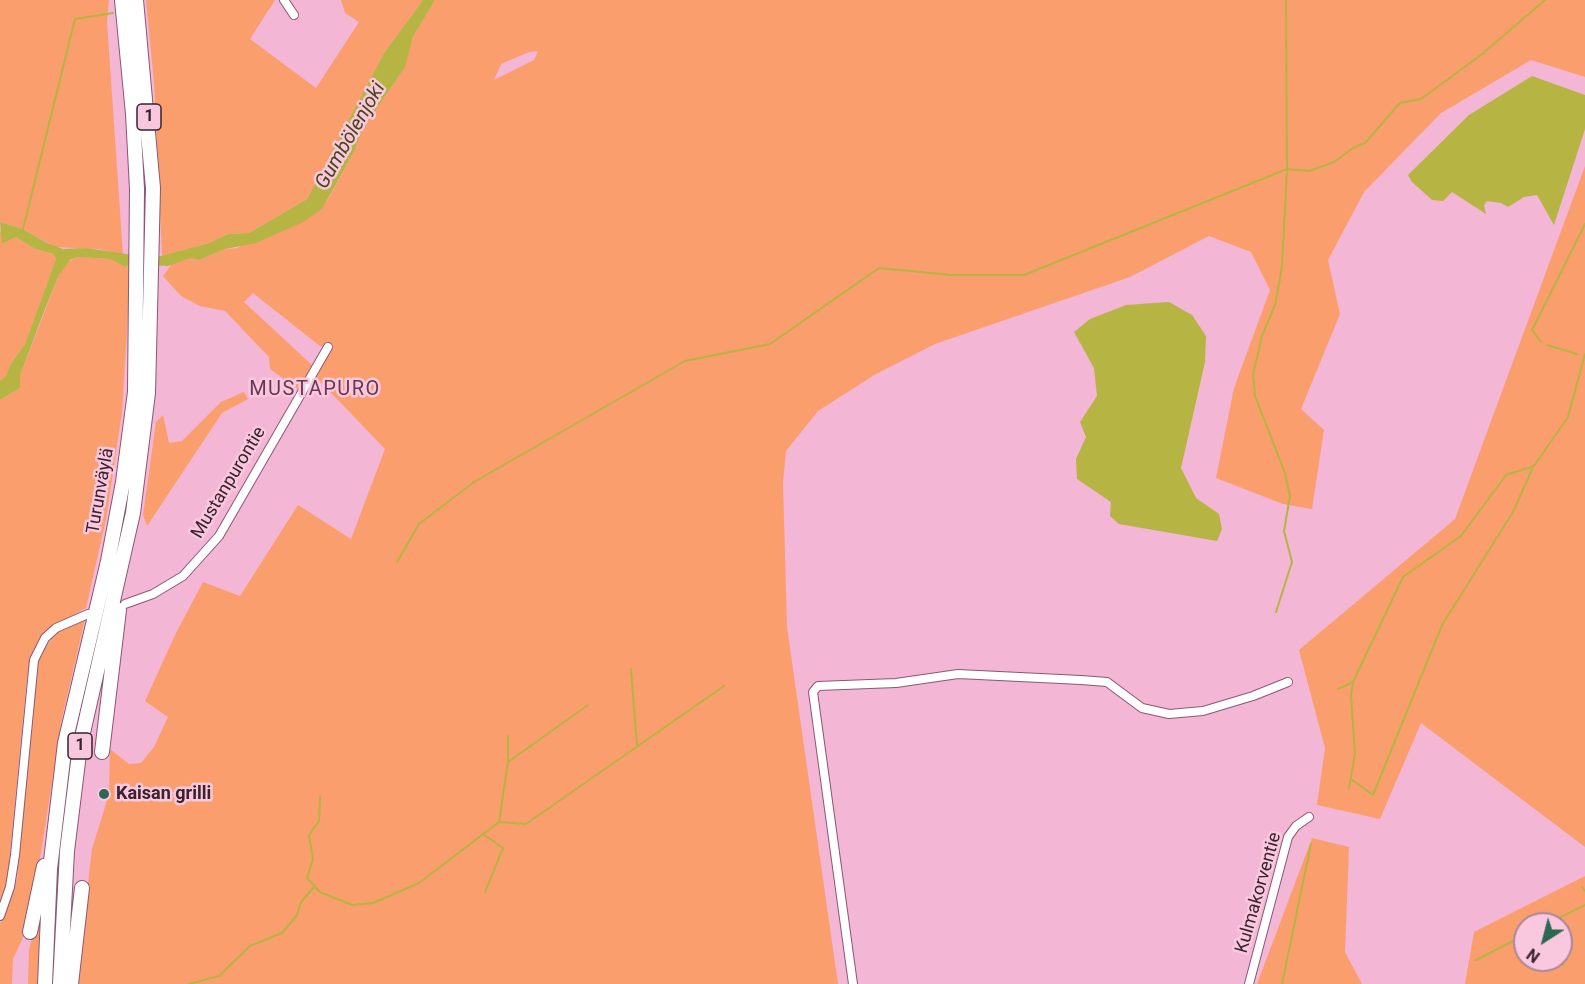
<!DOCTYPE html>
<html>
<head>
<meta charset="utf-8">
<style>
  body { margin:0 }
  #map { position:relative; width:1585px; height:984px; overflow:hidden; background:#f3b6d4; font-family:Roboto,sans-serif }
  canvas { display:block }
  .north { position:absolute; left:1513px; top:912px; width:60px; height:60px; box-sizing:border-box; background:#f9c8df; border:2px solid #ac8698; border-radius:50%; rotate:216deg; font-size:16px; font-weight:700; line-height:24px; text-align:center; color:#39222d }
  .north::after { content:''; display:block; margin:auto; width:21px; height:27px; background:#2b6853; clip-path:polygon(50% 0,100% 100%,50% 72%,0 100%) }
</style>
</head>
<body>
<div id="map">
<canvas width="1585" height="984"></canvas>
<div class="north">N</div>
</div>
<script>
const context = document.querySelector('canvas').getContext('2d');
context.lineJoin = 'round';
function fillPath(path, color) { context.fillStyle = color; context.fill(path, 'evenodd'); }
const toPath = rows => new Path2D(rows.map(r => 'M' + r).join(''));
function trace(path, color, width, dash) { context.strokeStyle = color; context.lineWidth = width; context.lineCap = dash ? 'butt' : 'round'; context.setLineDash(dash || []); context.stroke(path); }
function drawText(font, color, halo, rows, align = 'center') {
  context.font = font + ' Roboto,sans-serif'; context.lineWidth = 5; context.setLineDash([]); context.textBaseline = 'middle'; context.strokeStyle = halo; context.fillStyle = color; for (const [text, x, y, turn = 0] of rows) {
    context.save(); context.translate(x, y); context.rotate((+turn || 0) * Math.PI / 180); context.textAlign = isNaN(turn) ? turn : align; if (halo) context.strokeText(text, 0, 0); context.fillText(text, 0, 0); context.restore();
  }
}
fillPath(toPath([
  [0,0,109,0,107,22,123,255,99,249,55,247,23,229,0,222],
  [146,0,275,0,250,39,316,88,359,22,345,13,341,0,423,0,384,53,307,199,249,233,228,234,209,243,165,255,162,255,154,82],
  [435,0,1585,0,1585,77,1531,60,1441,113,1364,192,1328,260,1340,314,1301,409,1324,430,1312,509,1283,504,1216,478,1234,388,1270,290,1251,252,1209,236,1130,277,935,344,876,374,818,411,786,451,783,482,787,627,838,984,76,984,92,849,109,794,110,749,129,764,141,763,154,747,168,717,145,701,176,633,203,582,240,596,298,505,351,539,385,449,312,373,327,347,320,346,253,293,244,302,312,365,298,389,270,369,269,357,225,311,200,306,181,296,163,276,172,264,191,258,199,260,225,249,237,248,327,201,355,150,363,129,401,73,413,37],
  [538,51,534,60,494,80,501,64,529,52],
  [1585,166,1585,847,1421,723,1380,819,1317,805,1325,748,1299,650,1455,519],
  [0,230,3,237,2,244,16,237,35,249,53,254,56,259,25,344,10,365,6,376,0,381],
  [77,257,110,259,125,267,131,266,122,412,106,519,86,608,53,627,33,654,27,678,8,874,0,907,0,400,20,388,20,375,59,275,66,263],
  [244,392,248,399,222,413,147,526,143,515,156,422,163,415,169,443,182,441,221,402],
  [85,619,62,718,41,853,26,931,13,959,12,984,0,984,0,924,17,879,36,670,40,655,55,634,70,624],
  [1312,838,1349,847,1345,952,1362,984,1257,984],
  [1585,876,1585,984,1465,984,1474,932],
  [1525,924,1561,924,1561,960,1525,960],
  [43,891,37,984,28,984,29,950]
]), '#fb9e6d');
fillPath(toPath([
  [423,0,435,0,413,37,405,67,363,129,355,150,322,209,303,222,256,243,225,249,199,260,191,258,168,266,134,264,125,267,110,259,77,257,70,260,59,275,45,309,20,375,20,388,0,400,0,381,6,376,10,365,25,344,56,259,53,254,35,249,16,237,2,244,0,222,23,229,47,243,63,249,86,248,147,257,157,257,209,243,228,234,249,233,307,199,384,53],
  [1532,76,1585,95,1585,129,1554,225,1537,195,1524,197,1508,207,1501,203,1487,201,1484,205,1486,214,1452,192,1443,201,1432,200,1412,182,1408,175,1469,115],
  [1169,302,1192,315,1206,336,1205,362,1181,468,1196,498,1219,514,1222,529,1217,541,1119,524,1110,516,1111,502,1077,479,1076,459,1086,437,1080,422,1097,396,1094,368,1074,332,1090,319,1126,305]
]), '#b6b442');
trace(toPath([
  [23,229,75,19,113,13],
  [1541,342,1532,330,1585,224],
  [1547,345,1577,354],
  [397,562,419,524,474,482,685,361,770,344,879,268,952,275,1024,275,1287,169,1309,171,1334,162,1353,148,1365,143,1400,103,1421,99,1481,55,1545,0],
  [1276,612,1292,562,1284,531,1290,496,1285,473,1255,396,1253,375,1262,336,1275,305,1282,267,1287,169,1286,0],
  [631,669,637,747],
  [1338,689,1353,682],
  [508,762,588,705],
  [1351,779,1373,795,1442,625,1513,512,1533,467],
  [1349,788,1355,754,1351,695,1353,682,1403,577,1461,536,1506,475,1534,466,1568,417,1585,354],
  [320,797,319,821,309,835,313,859,307,878,320,892,352,905,373,903,419,883,499,822],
  [499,822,508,762,508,736],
  [500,822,526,824,724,686],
  [483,834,503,848,485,892],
  [1582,887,1585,891],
  [1547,924,1585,905],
  [1476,960,1525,935],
  [1562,963,1563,965],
  [189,984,219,976,250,946,282,933,297,915,301,902,314,887],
  [1282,984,1311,844]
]), '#b6b442', 2);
const street = toPath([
  [284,0,294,15],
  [125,604,153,594,183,576,219,536,328,347],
  [0,916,10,887,15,855,34,660,45,638,56,628,88,614],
  [853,984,813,692,818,686,896,683,958,674,1081,680,1107,682,1142,708,1169,714,1203,711,1253,696,1288,682],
  [1249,984,1288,837,1296,826,1309,817]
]);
const highway = toPath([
  [102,752,119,610],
  [30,932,44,866],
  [45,984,50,869,65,743,108,561,123,482,135,392,137,189,133,114,122,0],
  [60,984,67,851,80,746,133,513,148,393,153,188,136,0],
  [71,984,82,888]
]);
trace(street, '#8c5772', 10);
trace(highway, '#8c5772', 16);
trace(street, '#fff', 8);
trace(highway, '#fff', 14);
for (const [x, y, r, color] of [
  [104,794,6,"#2b6853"]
]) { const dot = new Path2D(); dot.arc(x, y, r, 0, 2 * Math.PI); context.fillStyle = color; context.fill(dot); trace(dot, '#f9c8df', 2); }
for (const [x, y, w] of [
  [149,117,24],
  [80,746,24]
]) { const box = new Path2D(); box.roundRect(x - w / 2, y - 13, w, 26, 4.5); context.fillStyle = '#f9c8df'; context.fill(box); trace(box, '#39222d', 1.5); }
drawText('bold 16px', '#39222d', null, [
  ["1",149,117],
  ["1",80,746]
]);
drawText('18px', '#39222d', '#f9c8df', [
  ["Mustanpurontie",229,483,-59],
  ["Turunväylä",101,491,-80],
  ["Kulmakorventie",1259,893,-74]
]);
drawText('bold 18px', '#39222d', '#f9c8df', [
  ["Kaisan grilli",116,794]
], 'left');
drawText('italic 20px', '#474718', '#f9c8df', [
  ["Gumbölenjoki",351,136,-60]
]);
context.letterSpacing = '1.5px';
drawText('20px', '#6a3852', '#f9c8df', [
  ["MUSTAPURO",315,390]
]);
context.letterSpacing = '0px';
</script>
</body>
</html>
